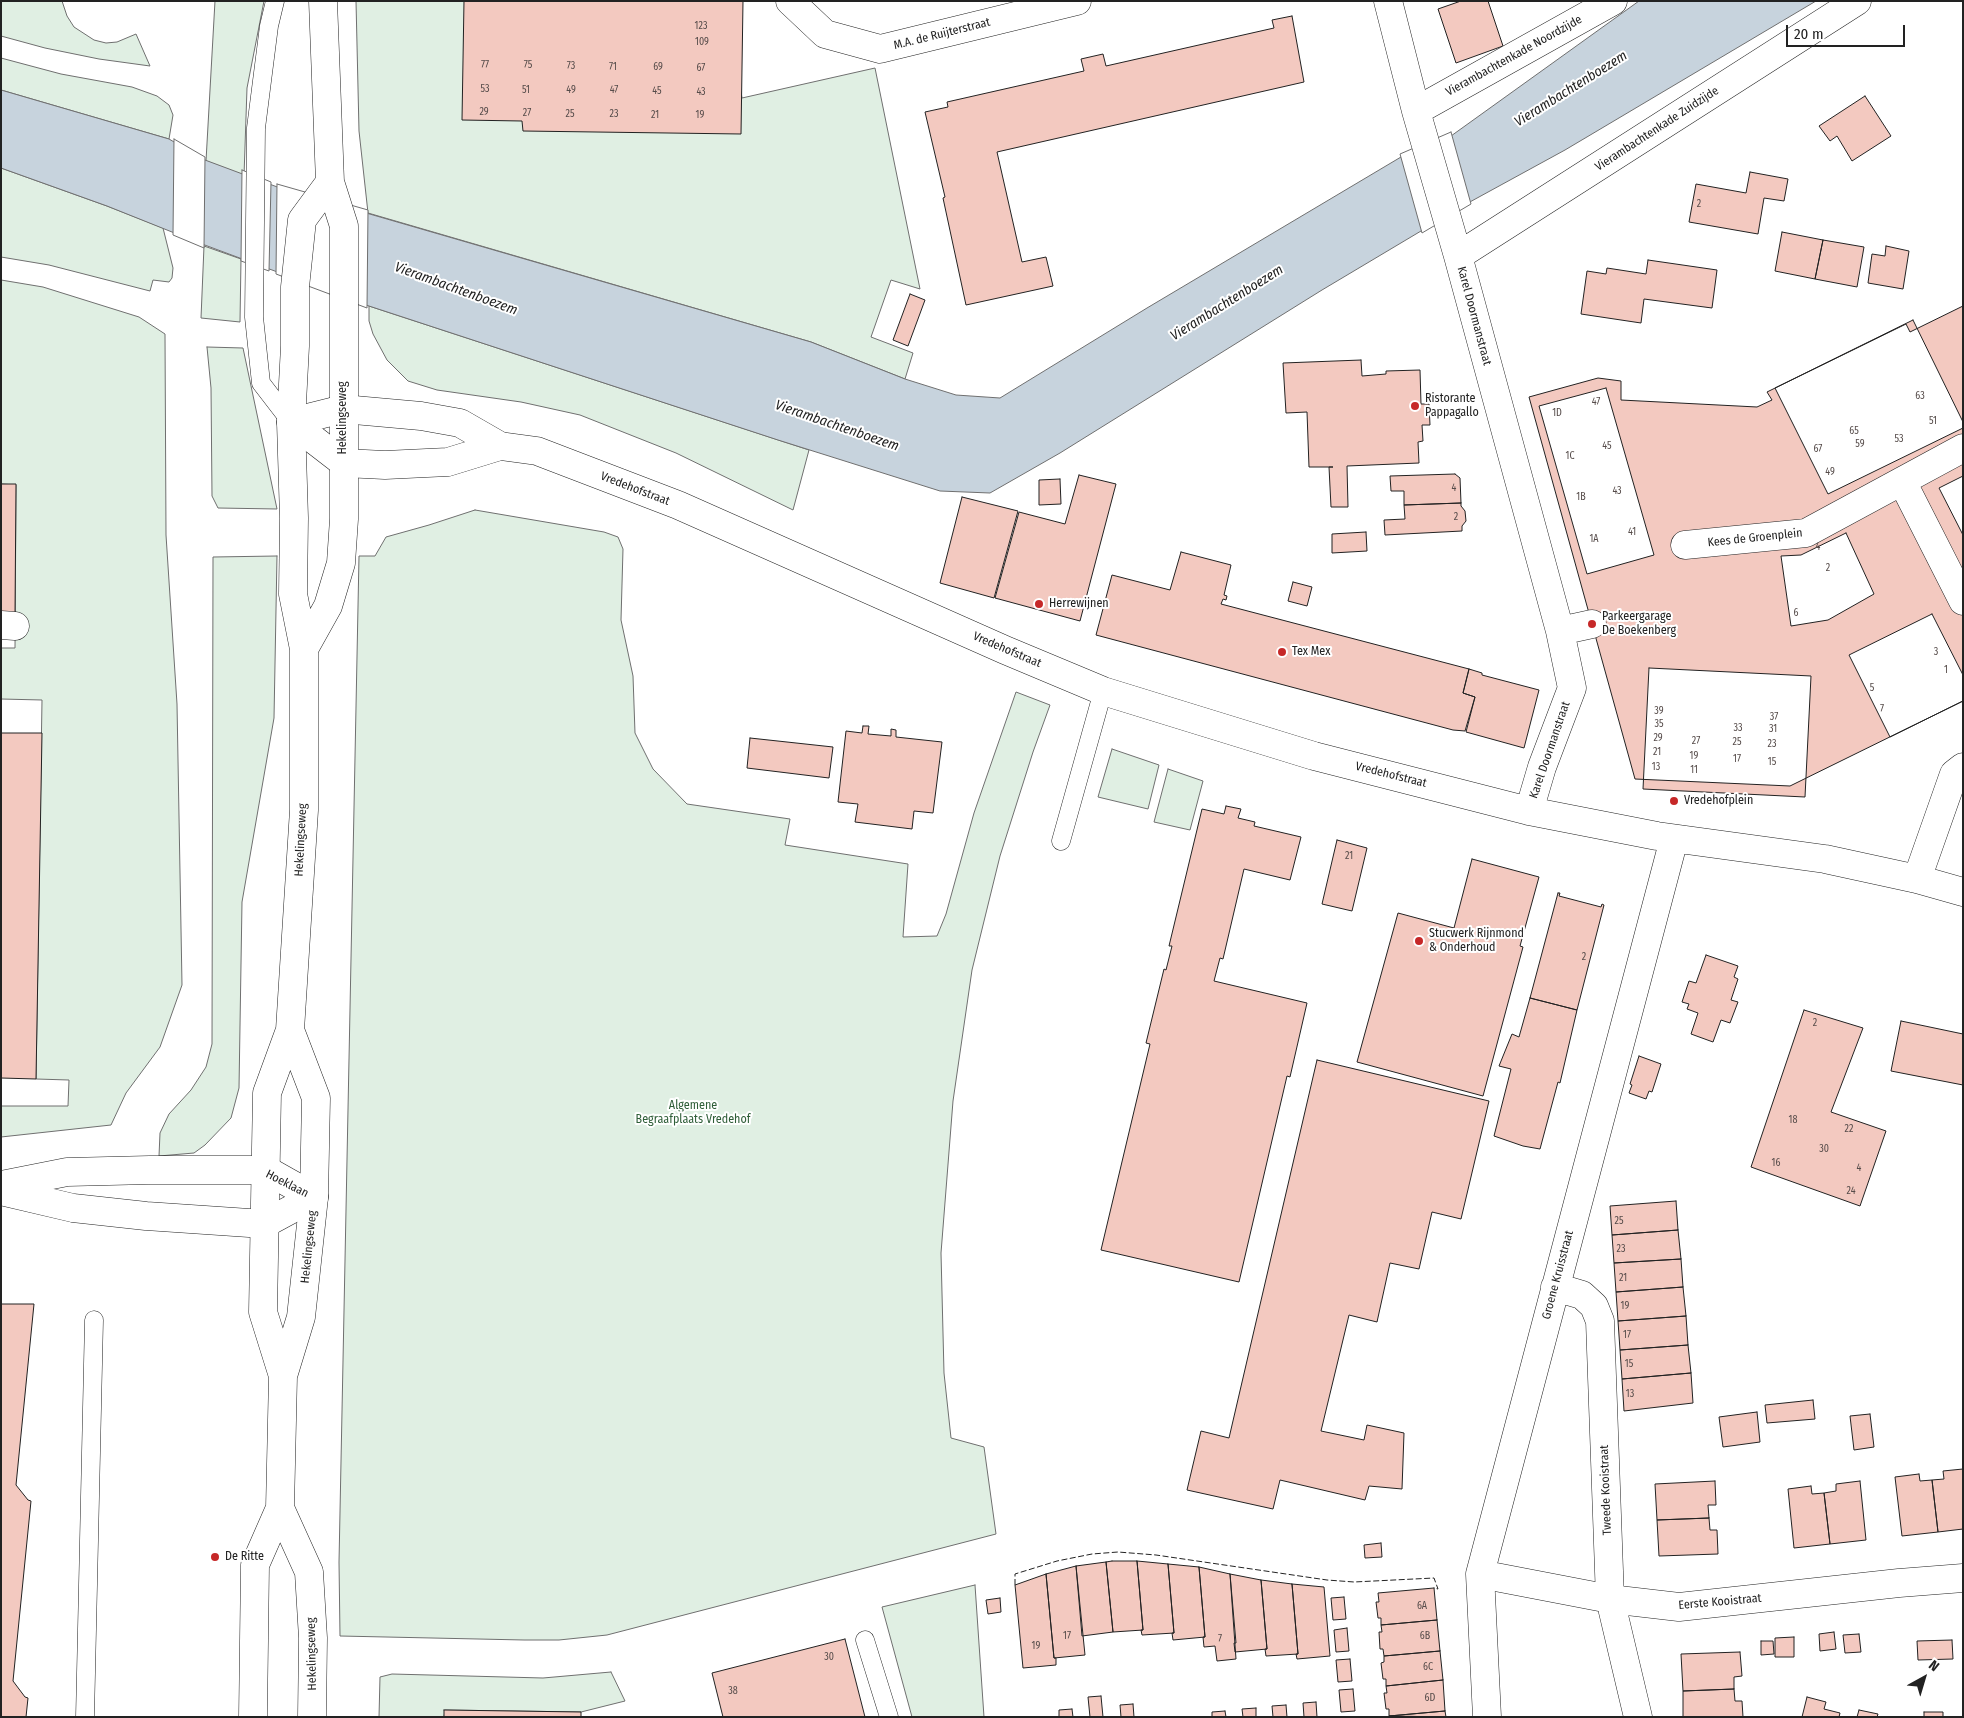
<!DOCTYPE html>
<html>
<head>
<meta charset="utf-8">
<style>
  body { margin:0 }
  #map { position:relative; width:1964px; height:1718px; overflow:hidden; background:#fff; font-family:"Fira Sans Condensed",sans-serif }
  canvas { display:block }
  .frame { position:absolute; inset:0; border:2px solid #222; pointer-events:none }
  .north { position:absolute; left:1899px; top:1653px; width:50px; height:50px; -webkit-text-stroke:4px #fff; paint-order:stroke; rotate:39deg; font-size:14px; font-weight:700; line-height:20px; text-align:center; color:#222 }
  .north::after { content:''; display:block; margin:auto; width:18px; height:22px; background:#222; clip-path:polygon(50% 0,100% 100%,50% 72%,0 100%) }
  .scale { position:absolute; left:1786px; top:25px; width:119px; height:22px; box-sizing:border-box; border:2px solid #222; border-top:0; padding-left:6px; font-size:15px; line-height:18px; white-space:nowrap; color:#222; -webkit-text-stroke:4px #fff; paint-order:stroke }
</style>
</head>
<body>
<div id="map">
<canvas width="1964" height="1718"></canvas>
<div class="frame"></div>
<div class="north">N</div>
<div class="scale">20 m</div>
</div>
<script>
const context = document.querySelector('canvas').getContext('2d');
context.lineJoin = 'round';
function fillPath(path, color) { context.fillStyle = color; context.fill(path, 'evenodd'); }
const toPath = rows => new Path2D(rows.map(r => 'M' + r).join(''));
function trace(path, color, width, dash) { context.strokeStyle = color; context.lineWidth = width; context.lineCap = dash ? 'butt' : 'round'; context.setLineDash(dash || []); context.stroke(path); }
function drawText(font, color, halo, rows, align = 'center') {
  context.font = font + ' "Fira Sans Condensed",sans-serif'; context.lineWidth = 4; context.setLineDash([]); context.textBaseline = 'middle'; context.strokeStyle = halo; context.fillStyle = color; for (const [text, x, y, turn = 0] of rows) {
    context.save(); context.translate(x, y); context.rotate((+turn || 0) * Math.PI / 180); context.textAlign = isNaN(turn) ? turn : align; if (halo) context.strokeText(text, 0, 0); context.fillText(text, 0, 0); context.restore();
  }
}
const green = toPath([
  [1,1,62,1,67,16,74,27,94,40,106,43,117,42,136,34,150,66,99,59,45,48,1,36,1,1],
  [215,1,264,1,247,88,244,176,206,161,215,1],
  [356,1,726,1,742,98,875,68,920,289,891,280,871,337,913,353,905,379,811,342,368,213,359,131,356,1],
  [1,58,61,74,132,87,157,96,169,105,173,115,169,139,1,90,1,58],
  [1,168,107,206,163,228,173,268,172,278,169,282,153,280,150,291,49,265,1,257,1,168],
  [204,246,241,259,240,322,201,318,204,246],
  [1,280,43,287,139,317,165,334,166,535,177,704,182,985,160,1047,126,1093,111,1125,1,1137,1,1106,68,1106,69,1080,36,1079,42,700,1,699,1,648,15,648,16,485,1,484,1,280],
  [369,306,809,450,793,510,676,453,580,415,521,402,437,390,408,381,387,360,373,334,369,321,369,306],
  [207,347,243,348,277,509,218,508,212,496,211,388,207,347],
  [475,510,604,532,618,537,623,549,621,620,633,676,635,733,653,769,687,804,790,819,785,845,908,864,903,937,937,936,946,914,974,813,1016,692,1050,705,1033,752,1000,856,972,970,953,1101,941,1253,944,1373,951,1438,984,1447,996,1534,607,1635,559,1640,524,1640,340,1636,339,1562,359,556,375,556,386,537,429,525,475,510],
  [277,556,274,718,242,902,239,1088,231,1118,205,1145,194,1153,159,1156,160,1133,169,1114,191,1090,206,1067,212,1044,213,557,277,556],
  [1112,749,1159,765,1148,809,1098,797,1112,749],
  [1168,769,1203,781,1190,830,1154,822,1168,769],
  [975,1585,984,1717,912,1717,882,1607,975,1585],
  [611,1672,625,1701,581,1712,445,1710,444,1717,379,1717,380,1677,392,1674,543,1678,611,1672]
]);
fillPath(green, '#e0efe3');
trace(green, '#6f6f6f', 1);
const water = toPath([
  [1639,1,1816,1,1565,150,1468,203,1322,290,1060,453,990,493,940,491,778,440,369,306,202,244,107,206,1,168,1,90,169,139,205,160,280,188,811,342,905,379,956,395,1000,398,1147,308,1406,154,1451,136,1639,1]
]);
fillPath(water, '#c7d3dd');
trace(water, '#6f6f6f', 1);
const pier = toPath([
  [1451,132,1471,204,1422,233,1400,154,1451,132],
  [174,139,205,157,204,248,173,235,174,139],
  [242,170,271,182,269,271,241,261,242,170],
  [277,184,368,210,367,308,276,274,277,184]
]);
fillPath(pier, '#fff');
trace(pier, '#6f6f6f', 1);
const building = toPath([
  [464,1,743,1,741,134,523,131,522,121,462,120,464,1],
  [1461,1,1488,1,1503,46,1456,63,1438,9,1461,1],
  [1292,16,1304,82,997,152,1022,262,1046,257,1053,286,966,305,943,198,945,197,925,112,948,107,947,102,1084,71,1081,59,1103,54,1106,66,1274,28,1272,20,1292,16],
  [1865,96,1891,136,1852,161,1837,136,1830,141,1819,126,1865,96],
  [1750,172,1788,179,1784,201,1764,198,1758,234,1689,222,1696,184,1746,193,1750,172],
  [1782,232,1823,240,1815,279,1775,271,1782,232],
  [1823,240,1864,247,1857,287,1815,279,1823,240],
  [1886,246,1909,251,1903,289,1868,283,1872,254,1885,256,1886,246],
  [1648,260,1717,270,1712,308,1644,299,1641,323,1581,314,1587,271,1606,274,1607,268,1646,274,1648,260],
  [910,294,925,300,908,346,893,340,910,294],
  [1963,306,1963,701,1790,786,1635,779,1529,397,1598,378,1621,381,1621,400,1757,407,1772,400,1767,392,1906,324,1910,332,1963,306],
  [1913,320,1963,422,1963,428,1828,494,1775,388,1913,320],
  [1361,360,1362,376,1386,374,1386,371,1420,370,1421,404,1429,404,1430,425,1422,425,1423,441,1418,442,1419,463,1347,466,1348,507,1331,507,1329,467,1333,467,1309,467,1307,412,1286,413,1283,363,1361,360],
  [1606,388,1654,555,1587,574,1539,406,1606,388],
  [1455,474,1460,478,1461,503,1404,505,1404,491,1391,491,1390,476,1455,474],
  [1079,475,1116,484,1080,621,995,598,1019,512,1065,524,1079,475],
  [1963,476,1963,535,1939,488,1963,476],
  [1060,479,1061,504,1039,505,1039,480,1060,479],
  [1,484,16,484,15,615,1,615,1,484],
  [962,497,1018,511,994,598,940,583,962,497],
  [1461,503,1461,506,1465,511,1466,521,1462,526,1462,531,1385,535,1384,520,1405,519,1404,505,1461,503],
  [1366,532,1367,551,1332,553,1332,534,1366,532],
  [1846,533,1874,594,1828,620,1791,626,1781,556,1801,555,1846,533],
  [1181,552,1231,565,1224,595,1227,596,1226,600,1223,599,1221,604,1469,669,1463,693,1475,697,1465,731,1453,730,1096,635,1112,575,1170,590,1181,552],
  [1293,582,1312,587,1307,606,1288,601,1293,582],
  [1932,614,1963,675,1963,701,1890,737,1849,655,1932,614],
  [1649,668,1811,676,1805,797,1643,789,1649,668],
  [1469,669,1482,673,1482,675,1539,690,1524,748,1466,732,1475,697,1463,693,1469,669],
  [863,726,869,726,868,734,891,736,891,729,896,730,896,737,942,742,933,813,914,811,912,829,855,822,858,804,838,802,846,731,862,733,863,726],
  [1,733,42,733,36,1079,1,1078,1,733],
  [750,738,833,747,829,778,747,768,750,738],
  [1226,806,1241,809,1238,818,1255,822,1254,826,1301,837,1290,880,1244,869,1223,959,1220,958,1214,981,1307,1003,1290,1077,1287,1076,1239,1282,1101,1250,1150,1044,1146,1043,1164,969,1166,970,1172,946,1169,946,1202,809,1224,814,1226,806],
  [1337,840,1367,848,1352,911,1322,904,1337,840],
  [1472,859,1539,877,1520,946,1523,947,1483,1096,1357,1062,1398,913,1454,928,1472,859],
  [1558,893,1560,893,1559,896,1601,907,1602,904,1604,905,1577,1010,1530,998,1558,893],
  [1706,955,1738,966,1734,977,1738,979,1731,1000,1738,1002,1730,1023,1721,1020,1713,1042,1691,1034,1698,1013,1687,1009,1689,1004,1682,1002,1689,981,1696,983,1706,955],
  [1530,998,1577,1010,1560,1083,1558,1082,1540,1149,1523,1146,1494,1136,1511,1069,1499,1066,1512,1034,1519,1037,1530,998],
  [1804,1010,1863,1028,1831,1112,1886,1131,1860,1206,1751,1167,1804,1010],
  [1901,1021,1963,1034,1963,1085,1891,1071,1901,1021],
  [1639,1056,1661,1064,1652,1092,1649,1091,1646,1099,1629,1093,1632,1085,1630,1084,1639,1056],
  [1317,1060,1489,1101,1461,1219,1432,1212,1419,1269,1390,1263,1377,1322,1349,1315,1321,1431,1364,1440,1367,1425,1404,1433,1402,1489,1369,1486,1365,1500,1280,1480,1273,1509,1187,1490,1201,1431,1229,1438,1317,1060],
  [1676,1201,1678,1230,1612,1235,1610,1206,1676,1201],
  [1678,1230,1681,1259,1614,1263,1612,1235,1678,1230],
  [1681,1259,1683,1287,1616,1292,1614,1263,1681,1259],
  [1683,1287,1686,1316,1618,1321,1616,1292,1683,1287],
  [1,1304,34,1304,16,1485,28,1500,31,1501,13,1681,25,1697,28,1698,26,1717,1,1717,1,1304],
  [1686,1316,1688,1345,1620,1350,1618,1321,1686,1316],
  [1688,1345,1691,1373,1622,1379,1620,1350,1688,1345],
  [1691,1373,1693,1403,1624,1411,1622,1379,1691,1373],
  [1813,1400,1815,1419,1767,1423,1765,1405,1813,1400],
  [1757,1412,1760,1442,1723,1447,1719,1417,1757,1412],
  [1870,1414,1874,1447,1854,1450,1850,1416,1870,1414],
  [1963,1469,1963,1529,1938,1532,1932,1480,1944,1479,1943,1471,1963,1469],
  [1919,1474,1920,1481,1932,1480,1938,1532,1902,1536,1895,1477,1919,1474],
  [1715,1481,1716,1505,1708,1505,1709,1518,1657,1520,1655,1484,1715,1481],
  [1860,1481,1866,1540,1830,1544,1824,1493,1836,1491,1836,1484,1860,1481],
  [1811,1486,1812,1494,1824,1493,1830,1544,1794,1548,1788,1489,1811,1486],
  [1709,1518,1710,1530,1717,1530,1718,1554,1659,1556,1657,1520,1709,1518],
  [1381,1543,1382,1557,1365,1558,1364,1545,1381,1543],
  [1112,1561,1137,1561,1143,1630,1113,1632,1106,1562,1112,1561],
  [1137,1561,1168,1564,1174,1633,1142,1635,1141,1630,1143,1630,1137,1561],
  [1106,1562,1113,1632,1082,1636,1076,1566,1106,1562],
  [1168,1564,1199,1567,1205,1637,1173,1640,1172,1633,1174,1633,1168,1564],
  [1076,1566,1085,1655,1054,1658,1046,1574,1076,1566],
  [1199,1567,1230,1574,1236,1659,1217,1661,1215,1646,1204,1647,1203,1637,1205,1637,1199,1567],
  [1046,1574,1054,1658,1056,1658,1056,1665,1023,1668,1015,1585,1046,1574],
  [1230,1574,1261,1580,1267,1649,1235,1652,1234,1643,1236,1643,1230,1574],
  [1261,1580,1292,1584,1298,1654,1266,1656,1265,1649,1267,1649,1261,1580],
  [1292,1584,1324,1587,1330,1656,1297,1659,1296,1654,1298,1654,1292,1584],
  [1434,1588,1437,1620,1381,1625,1381,1618,1378,1618,1376,1602,1379,1602,1378,1593,1434,1588],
  [1344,1597,1346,1619,1333,1620,1331,1598,1344,1597],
  [1000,1598,1001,1612,988,1614,986,1600,1000,1598],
  [1437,1620,1440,1651,1384,1656,1383,1649,1380,1649,1379,1632,1382,1632,1381,1625,1437,1620],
  [1347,1628,1349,1651,1336,1652,1334,1630,1347,1628],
  [1834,1632,1836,1649,1820,1651,1819,1634,1834,1632],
  [1859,1634,1861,1652,1845,1653,1843,1635,1859,1634],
  [1794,1637,1794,1657,1775,1657,1775,1638,1794,1637],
  [845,1639,865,1717,723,1717,712,1673,845,1639],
  [1952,1640,1953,1659,1918,1660,1917,1641,1952,1640],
  [1761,1641,1773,1641,1774,1654,1761,1655,1761,1641],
  [1440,1651,1443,1680,1386,1686,1386,1679,1383,1679,1381,1663,1384,1662,1384,1656,1440,1651],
  [1740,1652,1742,1676,1734,1677,1734,1689,1683,1691,1681,1654,1740,1652],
  [1350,1659,1352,1681,1338,1682,1336,1660,1350,1659],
  [1443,1680,1445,1711,1389,1716,1389,1709,1386,1709,1384,1693,1387,1693,1386,1686,1443,1680],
  [1353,1689,1355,1711,1341,1712,1339,1690,1353,1689],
  [1734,1689,1735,1701,1742,1701,1743,1717,1683,1717,1683,1691,1734,1689],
  [1101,1696,1103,1717,1090,1717,1088,1697,1101,1696],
  [1807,1697,1826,1702,1824,1709,1840,1713,1839,1717,1802,1717,1807,1697],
  [1316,1702,1317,1717,1304,1717,1303,1703,1316,1702],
  [1133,1704,1134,1717,1121,1717,1120,1705,1133,1704],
  [1286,1705,1287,1717,1273,1717,1272,1706,1286,1705],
  [1256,1708,1256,1717,1243,1717,1242,1709,1256,1708],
  [1072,1709,1073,1717,1059,1717,1059,1710,1072,1709],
  [444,1710,581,1712,581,1717,444,1717,444,1710],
  [1859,1710,1878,1714,1877,1717,1857,1717,1859,1710],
  [1225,1711,1226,1717,1212,1717,1212,1712,1225,1711],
  [1445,1711,1446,1717,1389,1716,1445,1711],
  [1924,1712,1943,1712,1943,1717,1924,1717,1924,1712]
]);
fillPath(building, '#f3c9c0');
trace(building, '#222', 1);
const lane = toPath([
  [275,1,269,26,256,128,254,317,261,383,291,422],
  [1061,841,1103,691],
  [865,1640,889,1717],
  [85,1717,94,1320]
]);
const street = toPath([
  [790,1,825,34,880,49,1077,1],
  [1388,1,1416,111,1458,256,1560,631,1572,688,1542,767,1529,811],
  [1416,111,1613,1],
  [1458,256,1857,1],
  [291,422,343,409,421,416,460,423,500,446,537,451,678,505,1005,650,1103,691,1314,756,1529,811,1657,836,1825,859,1917,879,1963,892],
  [291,422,344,463,385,465,448,462,500,446],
  [1902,481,1963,601],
  [1685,545,1806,533,1963,448],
  [1,625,15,626],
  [1560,631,1592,624],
  [1917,879,1954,774,1963,767],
  [1,1185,67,1172,150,1170,266,1170,314,1197],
  [1,1191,73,1208,146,1216,264,1224,314,1197],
  [1555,1287,1582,1295,1594,1306,1600,1321,1610,1599,1638,1717],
  [1480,1574,1610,1599,1679,1607,1899,1583,1963,1578],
  [1487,1717,1480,1574,1674,839]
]);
const secondary = toPath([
  [304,649,328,606,341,563,344,519,344,226,330,182,323,1],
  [283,1376,263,1312,267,1093,290,1030,304,810,304,649,293,594,294,518,291,422,295,346,295,287,302,220,330,182],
  [280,1508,309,1572,313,1638,312,1717],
  [253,1717,255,1565,280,1508,283,1376,301,1317,314,1197,316,1098,290,1030]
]);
trace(lane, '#222', 19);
trace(street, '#222', 29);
trace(secondary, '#222', 29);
trace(lane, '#fff', 18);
trace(street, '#fff', 28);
trace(secondary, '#fff', 28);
trace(toPath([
  [1015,1585,1015,1574,1057,1561,1092,1554,1118,1552,1156,1555,1327,1580,1354,1582,1434,1578,1438,1589,1434,1588]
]), '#222', 1, [6, 2.5]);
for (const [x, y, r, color] of [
  [1415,406,5,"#c62828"],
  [1039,604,5,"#c62828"],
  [1592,624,5,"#c62828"],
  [1282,652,5,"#c62828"],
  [1674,801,5,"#c62828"],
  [1419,941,5,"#c62828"],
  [215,1557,5,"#c62828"]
]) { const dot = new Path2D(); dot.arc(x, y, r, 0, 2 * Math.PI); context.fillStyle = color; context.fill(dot); trace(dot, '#fff', 2); }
drawText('10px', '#564c4a', null, [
  ["123",701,26],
  ["109",702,42],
  ["77",485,65],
  ["75",528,65],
  ["73",571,66],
  ["71",613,67],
  ["69",658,67],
  ["67",701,68],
  ["53",485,89],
  ["51",526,90],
  ["49",571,90],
  ["47",614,90],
  ["45",657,91],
  ["43",701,92],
  ["29",484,112],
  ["27",527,113],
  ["25",570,114],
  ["23",614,114],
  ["21",655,115],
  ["19",700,115],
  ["2",1699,204],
  ["63",1920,396],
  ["47",1596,402],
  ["1D",1557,413],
  ["51",1933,421],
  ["65",1854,431],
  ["53",1899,439],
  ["59",1860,444],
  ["45",1607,446],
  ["67",1818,449],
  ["1C",1570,456],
  ["49",1830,472],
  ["4",1454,488],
  ["43",1617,491],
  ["1B",1581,497],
  ["2",1456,517],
  ["41",1632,532],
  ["1A",1594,539],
  ["4",1818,547],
  ["2",1828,568],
  ["6",1796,613],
  ["3",1936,652],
  ["1",1946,670],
  ["5",1872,688],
  ["7",1882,709],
  ["39",1659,711],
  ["37",1774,717],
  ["35",1659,724],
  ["33",1738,728],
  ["31",1773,729],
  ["29",1658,738],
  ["27",1696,741],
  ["25",1737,742],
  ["23",1772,744],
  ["21",1657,752],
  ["19",1694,756],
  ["17",1737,759],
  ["15",1772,762],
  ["13",1656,767],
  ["11",1694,770],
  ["21",1349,856],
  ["2",1584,957],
  ["2",1815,1023],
  ["18",1793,1120],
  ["22",1849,1129],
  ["30",1824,1149],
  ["16",1776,1163],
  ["4",1859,1168],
  ["24",1851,1191],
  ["25",1619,1221],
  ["23",1621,1249],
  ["21",1623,1278],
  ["19",1625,1306],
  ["17",1627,1335],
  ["15",1629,1364],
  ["13",1630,1394],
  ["6A",1422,1606],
  ["17",1067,1636],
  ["6B",1425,1636],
  ["7",1220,1639],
  ["19",1036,1646],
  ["30",829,1657],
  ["6C",1428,1667],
  ["38",733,1691],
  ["6D",1430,1698]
]);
drawText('12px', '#222', '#fff', [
  ["M.A. de Ruijterstraat",942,34,-14],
  ["Vierambachtenkade Noordzijde",1514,56,-29],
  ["Vierambachtenkade Zuidzijde",1657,129,-33],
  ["Karel Doormanstraat",1474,316,75],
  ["Hekelingseweg",343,418,-90],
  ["Vredehofstraat",635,489,21],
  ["Kees de Groenplein",1755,538,-6],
  ["Vredehofstraat",1007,650,23],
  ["Karel Doormanstraat",1550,750,-71],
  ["Vredehofstraat",1391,775,14],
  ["Hekelingseweg",301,840,-87],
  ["Hoeklaan",287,1184,27],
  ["Hekelingseweg",309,1247,-84],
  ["Groene Kruisstraat",1558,1275,-75],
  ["Tweede Kooistraat",1606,1490,-92],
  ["Eerste Kooistraat",1720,1602,-5],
  ["Hekelingseweg",312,1654,-91]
]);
drawText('12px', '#222', '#fff', [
  ["Ristorante",1425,399],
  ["Pappagallo",1425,413],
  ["Herrewijnen",1049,604],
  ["Parkeergarage",1602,617],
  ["De Boekenberg",1602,631],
  ["Tex Mex",1292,652],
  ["Vredehofplein",1684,801],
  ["Stucwerk Rijnmond",1429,934],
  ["& Onderhoud",1429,948],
  ["De Ritte",225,1557]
], 'left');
drawText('12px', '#2f5e38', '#fff', [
  ["Algemene",693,1106],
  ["Begraafplaats Vredehof",693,1120]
]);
drawText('italic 14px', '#222', '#fff', [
  ["Vierambachtenboezem",1571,89,-32],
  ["Vierambachtenboezem",456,289,20],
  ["Vierambachtenboezem",1227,303,-32],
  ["Vierambachtenboezem",837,426,19]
]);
</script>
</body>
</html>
